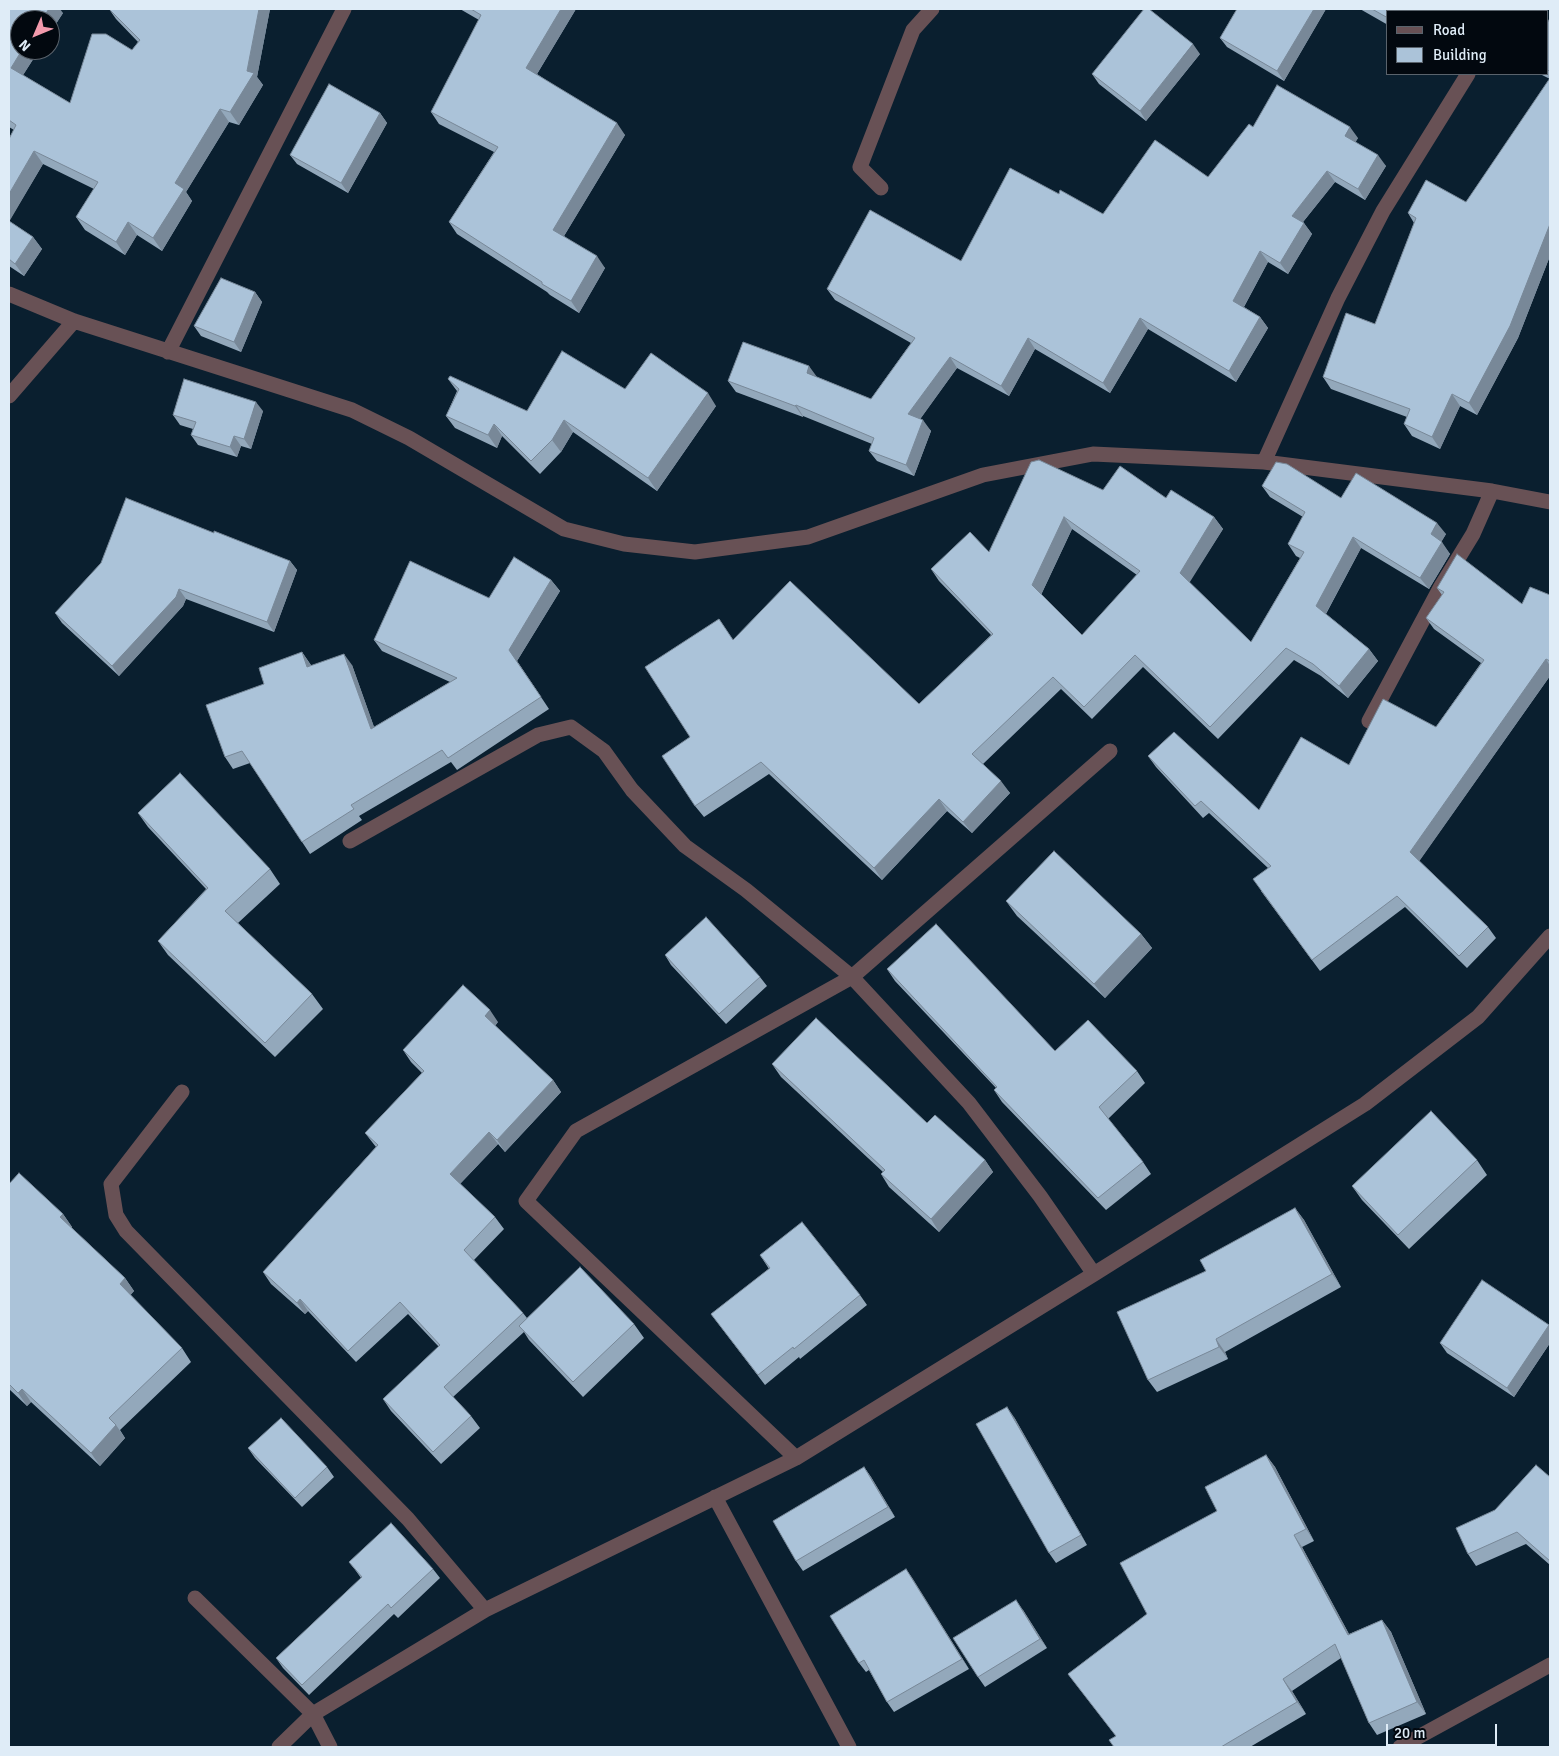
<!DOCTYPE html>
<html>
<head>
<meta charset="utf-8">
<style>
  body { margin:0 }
  #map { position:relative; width:1559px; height:1756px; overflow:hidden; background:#0a1f2f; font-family:Signika,sans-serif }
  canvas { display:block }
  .frame { position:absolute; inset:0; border:10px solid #dfecf7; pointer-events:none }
  .legend { position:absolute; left:1386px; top:10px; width:162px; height:65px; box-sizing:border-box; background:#02080f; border:1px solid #5a636c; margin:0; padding:6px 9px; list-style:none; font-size:15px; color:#dfecf7 }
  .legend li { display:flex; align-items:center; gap:10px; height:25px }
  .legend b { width:25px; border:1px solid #5a636c }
  .north { position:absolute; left:10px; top:10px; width:50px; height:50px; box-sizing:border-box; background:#02080f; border:1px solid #5a636c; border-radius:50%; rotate:225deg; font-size:14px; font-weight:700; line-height:20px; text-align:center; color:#dfecf7 }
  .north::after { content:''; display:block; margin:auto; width:18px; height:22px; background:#f29aac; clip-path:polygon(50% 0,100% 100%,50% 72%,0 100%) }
  .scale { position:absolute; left:1386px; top:1724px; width:111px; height:22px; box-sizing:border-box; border:2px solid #dfecf7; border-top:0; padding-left:6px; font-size:15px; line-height:18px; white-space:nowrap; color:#dfecf7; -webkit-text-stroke:4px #02080f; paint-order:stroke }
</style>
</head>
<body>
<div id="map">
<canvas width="1559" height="1756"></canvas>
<div class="frame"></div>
<ul class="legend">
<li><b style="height:6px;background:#685155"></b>Road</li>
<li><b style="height:14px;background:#abc3d9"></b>Building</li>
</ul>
<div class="north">N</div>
<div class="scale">20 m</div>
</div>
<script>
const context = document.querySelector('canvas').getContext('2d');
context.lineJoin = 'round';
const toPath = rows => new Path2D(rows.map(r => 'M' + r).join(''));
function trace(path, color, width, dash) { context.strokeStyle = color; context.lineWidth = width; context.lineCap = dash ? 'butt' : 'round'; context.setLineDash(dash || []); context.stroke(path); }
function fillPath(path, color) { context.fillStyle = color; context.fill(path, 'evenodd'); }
trace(toPath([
  [1505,11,1506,9],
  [881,188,860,167,913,30,932,9],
  [9,294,74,321,352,410,409,438,564,529,624,544,695,552,808,537,983,475,1093,454,1264,462,1492,491,1550,502],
  [168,352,344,9],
  [9,396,74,321],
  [1264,462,1338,298,1383,211,1468,74],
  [1369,721,1440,588,1473,534,1492,491],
  [350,841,538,735,571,727,604,751,632,790,685,846,746,890,852,977,969,1103,1040,1196,1094,1274],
  [182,1092,111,1184,116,1215,126,1231,408,1519,485,1610],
  [796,1458,526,1201,576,1131,852,977,1110,751],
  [715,1497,849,1747],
  [195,1598,313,1714,330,1747],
  [279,1747,313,1714,485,1610,796,1458,1094,1274,1365,1104,1478,1017,1550,936],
  [1400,1747,1550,1665]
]), '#685155', 15);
fillPath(toPath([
  [9,9,63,13,50,33,50,20,20,50,39,50,23,75,70,103,132,50,138,42,116,19,109,9,270,9,257,77,263,85,239,125,229,122,186,192,192,201,162,251,137,235,125,255,85,230,76,217,94,189,43,164,9,221,33,237,42,249,24,276,9,266,9,138,14,130,9,127],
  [460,9,576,9,537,74,625,135,564,236,605,268,579,313,550,295,547,292,457,234,449,222,494,152,439,124,431,112,479,20],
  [1237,9,1326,9,1284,81,1227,47,1220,38],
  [1360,9,1413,9,1388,11,1388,25],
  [1550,18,1550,256,1518,338,1477,415,1460,406,1440,449,1412,436,1404,424,1407,417,1331,389,1323,377,1375,324,1414,223,1408,213,1466,202,1550,79,1540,74,1548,74,1548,22],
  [1200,54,1146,121,1099,84,1092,74],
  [380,113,387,123,348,193,297,164,290,155],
  [1253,127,1358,138,1355,142,1386,166,1365,200,1335,182,1303,222,1312,234,1288,274,1268,262,1244,307,1260,317,1268,328,1236,382,1148,329,1110,393,1035,349,1009,396,957,368,920,419,931,431,914,476,877,461,869,451,872,444,803,416,803,417,736,392,728,381,817,377,871,399,911,343,835,300,827,289,961,261,1059,194,1103,214,1208,177],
  [255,292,262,302,241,352,201,336,194,326],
  [448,379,527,411,625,389,716,406,657,491,573,432,561,452,540,474,502,436,497,448,455,428,446,416,457,391],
  [263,411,251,449,241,446,237,457,198,445,191,435,193,429,180,425,173,415],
  [1262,486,1341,498,1446,534,1441,542,1450,554,1429,589,1361,548,1326,614,1369,649,1378,661,1348,698,1321,676,1294,660,1218,739,1143,667,1092,719,1061,689,983,764,1010,793,972,833,947,811,882,880,769,774,704,817,695,806,690,737,719,619,733,640,919,704,991,635,939,581,931,569,989,552,1103,490,1166,498,1214,517,1223,529,1189,582,1251,642,1300,558,1296,556,1288,544,1303,517,1270,497],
  [1072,529,1137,575,1082,635,1041,595],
  [214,533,290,561,297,570,274,632,186,599,183,606,119,676,62,623,55,613],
  [551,580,560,591,517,661,549,709,457,770,451,762,359,816,362,820,310,854,250,763,233,769,225,757,264,684,302,652,311,665,352,665,374,727,450,682,382,651,374,640,489,598],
  [1437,588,1522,604,1550,595,1550,676,1419,861,1488,927,1496,938,1467,968,1405,907,1320,971,1261,891,1268,868,1209,813,1203,818,1156,767,1148,756,1259,810,1349,765,1436,727,1481,663,1434,629,1426,618,1442,595],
  [138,813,270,869,280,884,238,923,312,994,323,1009,275,1057,168,955,158,941,206,889,148,827],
  [1006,901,1141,934,1152,948,1105,998,1017,916],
  [665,955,760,977,767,986,726,1024,671,965],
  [887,969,1055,1051,1137,1071,1145,1083,1108,1119,1143,1162,1151,1174,1106,1210,1002,1102,994,1090,996,1088,895,981],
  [498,1022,495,1026,553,1080,561,1092,505,1152,498,1144,460,1184,495,1217,504,1229,474,1260,523,1313,527,1318,634,1324,644,1338,583,1397,529,1340,524,1332,453,1397,471,1416,480,1428,441,1464,391,1411,383,1399,439,1347,408,1314,356,1362,308,1311,305,1314,271,1284,263,1272,376,1147,365,1133,422,1073,411,1062,403,1050],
  [772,1064,927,1123,985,1160,993,1172,939,1232,889,1187,881,1174,883,1172,781,1077],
  [1477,1160,1487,1175,1409,1249,1362,1200,1352,1186],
  [9,1184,63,1214,72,1227,72,1228,125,1278,134,1291,130,1295,182,1348,191,1362,120,1430,125,1438,100,1466,31,1402,27,1406,9,1389],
  [1295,1208,1304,1220,1341,1287,1225,1352,1228,1359,1157,1392,1148,1380,1206,1271],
  [760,1255,860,1295,867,1305,800,1359,799,1357,765,1385,711,1314,769,1269],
  [1550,1327,1550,1343,1514,1397,1447,1353,1440,1343],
  [1014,1417,1087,1545,1056,1563,1049,1553],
  [248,1448,327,1467,334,1477,302,1507,255,1458],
  [1266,1455,1275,1467,1314,1541,1302,1547,1349,1634,1382,1620,1391,1632,1426,1714,1377,1735,1369,1723,1341,1658,1292,1691,1306,1714,1250,1747,1114,1747,1116,1736,1068,1674,1147,1614,1217,1511],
  [864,1467,871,1477,895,1517,803,1571,796,1561],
  [1550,1477,1550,1565,1526,1544,1476,1566,1468,1554,1495,1510],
  [349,1562,433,1569,440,1578,398,1618,394,1614,309,1695,283,1668,276,1658,361,1578,356,1571],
  [906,1569,969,1669,894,1712,887,1702,869,1670,866,1672,859,1663],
  [1023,1610,1047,1648,985,1687,978,1677]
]), '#93a8bb');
fillPath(toPath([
  [49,9,60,9,63,13,50,33,50,20,41,20],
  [259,9,270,9,257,77,263,85,239,125,230,112,247,71],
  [561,9,576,9,534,79,526,68],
  [1314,9,1326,9,1284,81,1277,71],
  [1397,9,1413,9,1411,11,1395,11],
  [1193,44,1200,54,1146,121,1140,111],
  [22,50,39,50,20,80,11,68],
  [220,109,229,122,186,192,192,201,162,251,153,238,175,183],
  [380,113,387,123,348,193,341,183],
  [617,123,625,135,561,241,553,230],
  [1350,127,1358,138,1353,147,1345,136],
  [34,151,43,164,9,222,9,194],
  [1378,155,1386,166,1365,200,1358,189],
  [1327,171,1335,182,1299,227,1292,216],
  [128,222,137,235,125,255,116,242],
  [1304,223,1312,234,1288,274,1280,263],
  [1550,224,1550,256,1518,338,1477,415,1469,403],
  [33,237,42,249,24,276,15,264],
  [1260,251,1268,262,1241,312,1233,301],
  [597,256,605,268,579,313,571,301],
  [255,292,262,302,241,352,234,342],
  [1260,317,1268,328,1236,382,1229,371],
  [1140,318,1148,329,1110,393,1103,383],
  [1028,338,1035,349,1009,396,1001,386],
  [950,357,957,368,916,425,908,414],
  [809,366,817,377,807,373],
  [708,393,716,406,657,491,648,478],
  [1452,394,1460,406,1440,449,1432,437],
  [256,402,263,411,251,449,244,439],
  [796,405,803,416,803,417,795,406],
  [564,420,573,432,561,452,552,440],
  [923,420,931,431,914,476,906,465],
  [494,424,502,436,497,448,488,435],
  [234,436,241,446,237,457,230,447],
  [1064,517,1072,529,1040,597,1032,585],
  [1214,517,1223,529,1188,585,1180,573],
  [1437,523,1446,534,1439,546,1431,534],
  [1353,537,1361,548,1324,617,1316,606],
  [1442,542,1450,554,1429,589,1420,578],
  [290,561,297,570,274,632,267,622],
  [551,580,560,591,517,661,549,709,509,650],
  [179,589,186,599,183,606,119,676,112,666],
  [1369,649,1378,661,1348,698,1339,686],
  [302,652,310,664,316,678,307,667],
  [344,654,352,665,379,741,371,729],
  [1546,659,1550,666,1550,676,1418,863,1410,852],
  [1001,781,1010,793,972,833,963,822],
  [939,799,947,811,882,880,874,868],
  [1141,934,1152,948,1105,998,1094,984],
  [490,1010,498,1022,493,1028,485,1016],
  [553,1080,561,1092,505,1152,497,1140],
  [489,1132,498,1144,458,1186,450,1174],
  [985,1160,993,1172,939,1232,931,1219],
  [1295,1208,1304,1220,1341,1287,1332,1274],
  [63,1214,72,1227,69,1231,60,1217],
  [125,1278,134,1291,129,1297,120,1284],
  [300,1299,308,1311,305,1314,297,1303],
  [1549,1325,1550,1327,1550,1343,1514,1397,1507,1388],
  [1216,1339,1225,1352,1228,1359,1219,1347],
  [22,1389,31,1402,27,1406,18,1393],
  [1007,1407,1014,1417,1087,1545,1081,1535],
  [116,1425,125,1438,100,1466,91,1453],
  [1266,1455,1275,1467,1314,1541,1306,1529],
  [864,1467,871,1477,895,1517,888,1507],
  [1294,1535,1302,1547,1356,1647,1348,1635],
  [906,1569,913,1579,969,1669,962,1659],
  [1016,1600,1023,1610,1047,1648,1040,1639],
  [1382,1620,1391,1632,1426,1714,1417,1702],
  [1283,1679,1292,1691,1306,1714,1297,1702]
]), '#788898');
const building = toPath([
  [9,9,49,9,41,20,20,20,20,50,22,50,11,68,70,103,92,34,106,34,132,50,140,40,109,9,259,9,247,71,254,73,230,112,220,109,175,183,184,189,153,238,128,222,116,242,76,217,98,182,34,151,9,194,9,139,16,125,9,120,9,9],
  [471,9,561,9,526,68,617,123,553,230,597,256,571,301,542,284,542,282,449,222,498,147,431,112,481,15,471,9],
  [1144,9,1149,9,1193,44,1140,111,1092,74,1144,9],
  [1237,9,1314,9,1277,71,1220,38,1237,9],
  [1372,9,1397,9,1395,11,1388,11,1388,18,1372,9],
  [1550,18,1550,72,1548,70,1548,22,1550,18],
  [1550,78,1550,224,1510,326,1469,403,1452,394,1432,437,1404,424,1410,409,1323,377,1346,313,1375,324,1416,218,1408,213,1426,180,1466,202,1550,78],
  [329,84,380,113,341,183,290,155,329,84],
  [1277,85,1350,127,1345,136,1378,155,1358,189,1327,171,1292,216,1304,223,1280,263,1260,251,1233,301,1260,317,1229,371,1140,318,1103,383,1028,338,1001,386,950,357,908,414,923,420,906,465,869,451,874,438,796,405,795,406,728,381,743,342,809,366,807,373,871,399,915,338,827,289,870,210,961,261,1010,168,1059,194,1060,190,1103,214,1155,140,1208,177,1249,124,1253,127,1277,85],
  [9,221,33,237,15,264,9,259,9,221],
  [221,278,255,292,234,342,194,326,221,278],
  [562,351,625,389,651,353,708,393,648,478,564,420,552,440,531,461,494,424,488,435,446,416,459,389,448,379,450,376,527,411,562,351],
  [184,379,256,402,244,439,234,436,230,447,191,435,196,422,173,415,184,379],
  [1039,460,1103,490,1120,466,1166,498,1171,490,1214,517,1180,573,1251,642,1304,552,1288,544,1305,512,1262,486,1276,462,1287,464,1341,498,1356,473,1437,523,1431,534,1442,542,1420,578,1353,537,1316,606,1369,649,1339,686,1313,664,1286,648,1210,727,1135,655,1084,707,1053,677,972,754,1001,781,963,822,939,799,874,868,761,762,695,806,662,756,690,737,645,667,719,619,733,640,790,581,919,704,993,634,931,569,970,532,989,552,1031,462,1039,460],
  [1064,517,1140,571,1082,635,1032,585,1064,517],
  [126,498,214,533,214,531,290,561,267,622,179,589,176,597,112,666,55,613,101,563,126,498],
  [1457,554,1522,604,1530,587,1550,595,1550,661,1546,659,1410,852,1488,927,1459,956,1397,896,1312,960,1253,879,1271,866,1201,801,1195,806,1148,756,1174,732,1259,810,1301,737,1349,765,1383,699,1436,727,1484,660,1426,618,1444,592,1437,588,1457,554],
  [514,557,551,580,509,650,541,697,448,758,442,750,351,805,354,809,302,842,242,751,225,757,206,705,264,684,259,668,302,652,307,667,344,654,371,729,457,678,374,640,410,561,489,598,514,557],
  [180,773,270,869,225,911,312,994,265,1043,158,941,208,888,138,813,180,773],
  [1054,851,1141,934,1094,984,1006,901,1054,851],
  [706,917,760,977,719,1014,665,955,706,917],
  [936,924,1055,1051,1088,1020,1137,1071,1099,1107,1143,1162,1098,1198,994,1090,997,1087,887,969,936,924],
  [463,985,490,1010,485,1016,553,1080,497,1140,489,1132,450,1174,495,1217,464,1250,523,1313,444,1387,471,1416,433,1452,383,1399,440,1345,400,1302,348,1351,300,1299,297,1303,263,1272,378,1145,365,1133,424,1071,403,1050,463,985],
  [816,1018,927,1123,935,1115,985,1160,931,1219,881,1174,885,1170,772,1064,816,1018],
  [1431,1111,1477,1160,1398,1235,1352,1186,1431,1111],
  [19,1173,63,1214,60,1217,125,1278,120,1284,182,1348,109,1418,116,1425,91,1453,22,1389,18,1393,9,1384,9,1184,19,1173],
  [1295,1208,1332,1274,1216,1339,1219,1347,1148,1380,1117,1312,1206,1271,1200,1260,1295,1208],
  [802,1222,860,1295,794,1349,793,1347,758,1375,711,1314,770,1268,760,1255,802,1222],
  [580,1267,634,1324,573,1382,519,1326,580,1267],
  [1482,1280,1549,1325,1507,1388,1440,1343,1482,1280],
  [1007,1407,1081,1535,1049,1553,976,1424,1007,1407],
  [281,1418,327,1467,295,1498,248,1448,281,1418],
  [1266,1455,1306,1529,1294,1535,1348,1635,1382,1620,1417,1702,1369,1723,1335,1644,1283,1679,1297,1702,1221,1747,1114,1747,1109,1740,1116,1736,1068,1674,1147,1614,1120,1563,1217,1511,1205,1487,1266,1455],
  [1536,1465,1550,1477,1550,1561,1517,1532,1468,1554,1456,1528,1495,1510,1536,1465],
  [864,1467,888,1507,796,1561,773,1521,864,1467],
  [391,1523,433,1569,391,1608,388,1604,302,1685,276,1658,362,1577,349,1562,391,1523],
  [906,1569,962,1659,887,1702,864,1660,859,1663,830,1616,906,1569],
  [1016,1600,1040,1639,978,1677,953,1638,1016,1600]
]);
fillPath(building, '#abc3d9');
trace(building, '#788898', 1);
</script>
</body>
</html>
